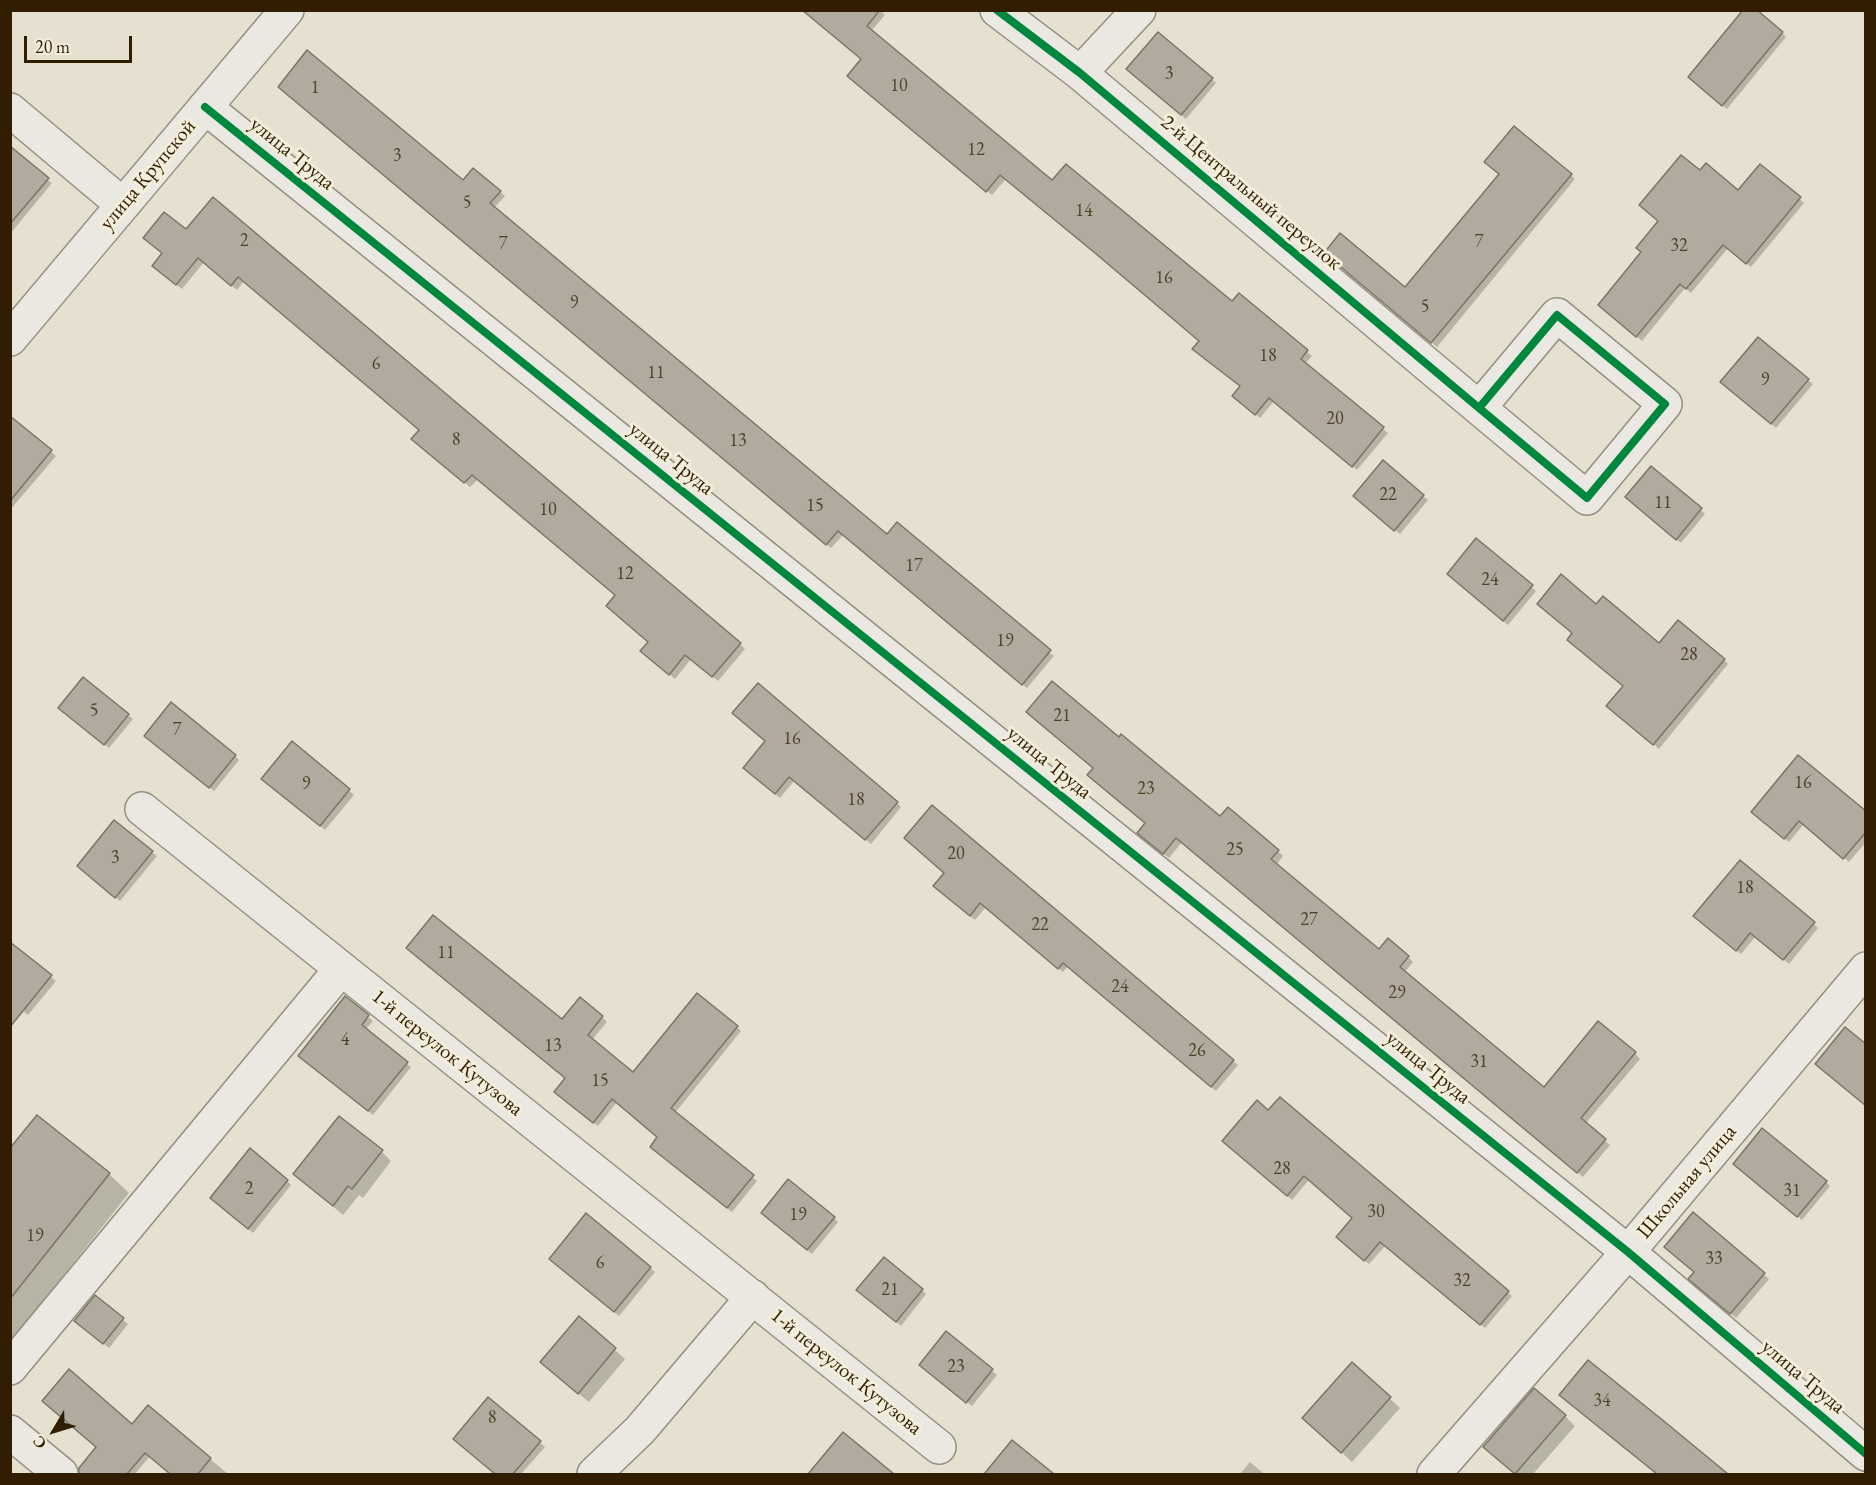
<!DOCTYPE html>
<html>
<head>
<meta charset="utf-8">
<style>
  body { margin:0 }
  #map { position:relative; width:1876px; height:1485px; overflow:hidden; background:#e5e0cf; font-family:"EB Garamond",serif }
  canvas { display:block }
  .frame { position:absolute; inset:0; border:12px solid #311d02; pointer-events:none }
  .north { position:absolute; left:24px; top:1401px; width:60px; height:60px; -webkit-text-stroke:4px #f3eddb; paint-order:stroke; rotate:232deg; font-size:16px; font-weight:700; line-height:24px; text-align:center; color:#311d02 }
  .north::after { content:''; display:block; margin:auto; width:21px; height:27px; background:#311d02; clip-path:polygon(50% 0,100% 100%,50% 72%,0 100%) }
  .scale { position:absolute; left:24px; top:36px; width:108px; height:27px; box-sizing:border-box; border:3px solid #311d02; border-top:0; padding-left:8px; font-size:18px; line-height:21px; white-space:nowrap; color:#311d02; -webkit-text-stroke:4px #f3eddb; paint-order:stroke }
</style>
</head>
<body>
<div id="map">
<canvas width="1876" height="1485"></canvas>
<div class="frame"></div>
<div class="north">С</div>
<div class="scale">20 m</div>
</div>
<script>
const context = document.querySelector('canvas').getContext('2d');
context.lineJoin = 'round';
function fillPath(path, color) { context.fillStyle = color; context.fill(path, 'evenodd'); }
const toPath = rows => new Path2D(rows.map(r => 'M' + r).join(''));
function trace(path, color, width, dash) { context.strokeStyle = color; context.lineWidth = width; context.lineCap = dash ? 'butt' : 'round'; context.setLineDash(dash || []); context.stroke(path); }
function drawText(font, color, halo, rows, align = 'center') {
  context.font = font + ' "EB Garamond",serif'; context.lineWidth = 6; context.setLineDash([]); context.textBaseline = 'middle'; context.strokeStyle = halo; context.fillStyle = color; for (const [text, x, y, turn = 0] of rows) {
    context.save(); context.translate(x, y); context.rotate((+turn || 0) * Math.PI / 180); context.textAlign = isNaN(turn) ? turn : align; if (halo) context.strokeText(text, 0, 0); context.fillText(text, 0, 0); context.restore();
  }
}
fillPath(toPath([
  [803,10,880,10,885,15,871,31,1053,182,1232,303,1239,295,1312,356,1305,364,1388,433,1357,470,1274,401,1260,418,1239,400,1241,387,1201,341,1006,179,992,195,853,80,862,59],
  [1782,33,1786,37,1727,109,1694,82],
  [1133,74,1212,79,1216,83,1186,119],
  [284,91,463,182,500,192,505,196,494,208,887,536,1054,656,1027,688,843,535,831,548],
  [10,155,52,183,10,234],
  [1760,166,1804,203,1751,267,1728,248,1691,293,1685,288,1642,341,1604,309,1700,172,1738,192],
  [1571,175,1575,179,1437,347,1330,258,1405,289],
  [164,214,740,644,745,649,718,681,691,659,675,679,647,656,649,642,617,596,478,479,470,487,418,444,421,430,244,281,237,290,204,262,182,289,159,271,163,254],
  [1808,380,1813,384,1776,428,1727,386],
  [13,420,56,456,10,510,10,424],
  [1423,496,1428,500,1400,534,1359,501],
  [1632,502,1700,509,1705,514,1681,543],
  [1477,540,1536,591,1508,625,1453,579],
  [1597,606,1659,645,1724,660,1728,664,1659,749,1613,711,1625,686],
  [65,712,128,715,133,719,109,748],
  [1119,739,1220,818,1278,851,1283,856,1276,865,1379,951,1408,957,1413,962,1405,972,1544,1089,1635,1053,1640,1059,1585,1124,1610,1145,1583,1177,1182,842,1169,858,1144,838,1147,823],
  [150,740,235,756,239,760,214,791],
  [767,741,897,803,901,807,871,844,795,780,780,798,749,772],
  [292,743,354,795,325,830,267,783],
  [1866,813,1866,842,1849,862,1804,824,1789,842,1757,816],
  [152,852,157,856,120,901,83,870],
  [946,873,1233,1061,1238,1065,1216,1091,1068,966,1063,972,986,907,975,920,939,890],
  [1699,920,1813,923,1818,928,1789,964,1756,936,1741,954],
  [14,946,56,981,28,1015,10,1000],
  [345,998,373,1021,365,1030,411,1067,373,1115,304,1060],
  [602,1017,607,1022,592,1040,634,1074,737,1027,741,1031,675,1113,757,1181,732,1212,656,1151,659,1138,617,1102,598,1126,560,1096,567,1078,562,1021],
  [1257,1102,1507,1292,1512,1296,1485,1328,1386,1245,1369,1264,1342,1242,1354,1218,1309,1180,1292,1200,1228,1146],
  [10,1150,109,1174,129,1193,10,1343],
  [382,1152,391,1161,363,1198,359,1195,343,1215,295,1174],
  [1739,1168,1826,1182,1830,1186,1802,1220],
  [287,1181,291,1185,253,1233,216,1203],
  [1693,1214,1769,1279,1736,1318,1695,1283],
  [767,1217,834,1218,838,1222,812,1254],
  [555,1263,650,1268,655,1272,619,1316],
  [922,1290,926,1294,901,1326,863,1295],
  [95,1297,128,1324,109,1348,81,1325],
  [579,1318,625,1359,589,1402,552,1372],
  [947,1334,997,1375,972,1406,926,1370],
  [1589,1362,1726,1474,1657,1474,1566,1399],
  [1352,1364,1400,1408,1352,1462,1314,1427],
  [488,1399,545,1447,521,1474,496,1474,459,1444],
  [148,1407,228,1474,171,1474,150,1456,135,1474,95,1474,88,1469,133,1426],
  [1565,1416,1575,1426,1533,1474,1516,1474,1495,1456],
  [1012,1442,1051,1474,991,1474,989,1472],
  [1250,1462,1264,1474,1240,1474],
  [821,1470,886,1470,891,1474,827,1474]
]), '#0003');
const building = toPath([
  [802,10,880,10,867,26,1052,180,1066,164,1232,301,1239,293,1308,350,1301,359,1384,427,1352,467,1269,398,1255,415,1232,396,1240,386,1192,349,1199,341,1095,253,1000,175,986,192,847,76,861,59,802,10],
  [1743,10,1757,10,1783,32,1722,106,1688,77,1743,10],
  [1158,32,1213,78,1181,115,1126,69,1158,32],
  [307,50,463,180,473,168,501,191,490,203,887,534,897,522,1051,650,1022,685,838,531,826,545,278,87,307,50],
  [1514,126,1572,174,1431,343,1324,253,1340,233,1405,287,1499,174,1484,162,1514,126],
  [10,146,49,178,10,224,10,146],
  [1681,155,1700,170,1706,163,1738,190,1760,164,1801,197,1746,264,1723,245,1686,289,1680,284,1636,337,1598,305,1641,252,1636,248,1658,221,1639,205,1681,155],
  [213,197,741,643,712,677,685,655,669,675,640,651,648,642,606,606,615,595,472,475,464,483,411,439,419,430,238,277,231,286,198,258,176,285,152,266,162,253,143,238,164,212,186,229,213,197],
  [1758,337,1809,379,1771,424,1720,382,1758,337],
  [10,416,52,450,10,501,10,416],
  [1383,460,1424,495,1394,531,1353,496,1383,460],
  [1651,466,1702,508,1676,540,1625,497,1651,466],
  [1476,538,1533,585,1503,621,1447,574,1476,538],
  [1561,574,1596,604,1603,596,1659,643,1678,620,1725,659,1653,745,1606,706,1623,686,1567,640,1572,633,1537,604,1561,574],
  [83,677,129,714,104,745,58,708,83,677],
  [1052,681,1119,737,1121,734,1220,816,1228,807,1279,850,1271,859,1379,949,1388,938,1409,956,1400,967,1544,1087,1598,1021,1636,1052,1581,1118,1606,1139,1577,1173,1176,838,1163,854,1137,833,1145,823,1087,775,1093,768,1026,712,1052,681],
  [758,683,898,802,865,840,789,777,775,794,743,768,765,741,732,713,758,683],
  [171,702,236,755,209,788,144,736,171,702],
  [292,741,350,789,320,826,261,779,292,741],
  [1798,755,1866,811,1866,832,1843,859,1799,821,1784,839,1751,812,1798,755],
  [932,805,1234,1060,1211,1087,1063,963,1058,969,980,903,970,916,933,886,944,873,904,838,932,805],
  [114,820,153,851,115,898,77,866,114,820],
  [1740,860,1815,922,1783,960,1750,933,1736,951,1693,916,1740,860],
  [433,915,562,1019,580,997,603,1016,588,1035,633,1072,697,993,738,1026,671,1108,754,1175,727,1208,650,1147,657,1137,612,1099,593,1123,554,1092,565,1078,406,948,433,915],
  [10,942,52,975,10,1027,10,942],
  [345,996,369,1015,362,1025,408,1062,368,1111,298,1056,345,996],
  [1845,1027,1866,1044,1866,1106,1815,1064,1845,1027],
  [1280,1097,1509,1291,1480,1325,1380,1242,1364,1261,1336,1237,1352,1218,1304,1176,1287,1196,1222,1141,1257,1100,1268,1110,1280,1097],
  [37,1115,110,1173,10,1299,10,1148,37,1115],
  [339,1116,383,1150,352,1189,348,1186,333,1206,293,1174,339,1116],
  [1762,1128,1827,1181,1797,1217,1733,1164,1762,1128],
  [250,1148,288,1180,248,1229,210,1198,250,1148],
  [788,1179,835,1217,807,1250,761,1213,788,1179],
  [1693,1212,1765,1273,1730,1314,1688,1279,1694,1272,1664,1247,1693,1212],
  [586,1213,651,1267,614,1312,549,1259,586,1213],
  [884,1257,923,1289,896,1322,856,1290,884,1257],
  [95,1295,124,1318,103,1344,74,1321,95,1295],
  [579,1316,616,1348,578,1394,540,1362,579,1316],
  [946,1331,993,1369,966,1403,919,1365,946,1331],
  [1588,1360,1665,1422,1728,1474,1657,1474,1559,1395,1588,1360],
  [1352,1362,1391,1397,1341,1453,1302,1418,1352,1362],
  [69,1369,132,1424,148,1405,211,1458,198,1474,170,1474,145,1453,127,1474,79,1474,79,1468,96,1447,42,1401,69,1369],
  [1534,1388,1566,1415,1515,1474,1483,1447,1534,1388],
  [488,1397,541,1441,513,1474,495,1474,453,1439,488,1397],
  [843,1432,894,1474,808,1474,843,1432],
  [1012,1440,1054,1474,984,1474,1012,1440]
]);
fillPath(building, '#b0ab9e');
trace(building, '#7a7466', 1.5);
const minor = toPath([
  [997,10,1080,73,1479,408,1587,498,1665,404,1557,315,1479,408],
  [1080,73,1139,10],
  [205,107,1628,1252,1866,1454],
  [10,110,123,205],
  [10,339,287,10],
  [142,809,939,1447],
  [10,1368,341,969],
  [10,1432,61,1474],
  [594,1474,640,1430,753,1297],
  [1434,1474,1628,1252,1866,969]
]);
trace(minor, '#948e81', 36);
trace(minor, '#eae8e0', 33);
trace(toPath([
  [997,10,1080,73,1479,408,1587,498,1665,404,1557,315,1479,408],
  [205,107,1628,1252,1866,1454]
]), '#00873e', 8);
drawText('18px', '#514029', null, [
  ["3",1169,74],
  ["10",899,86],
  ["1",315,88],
  ["12",976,150],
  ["3",397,156],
  ["5",467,203],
  ["14",1084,211],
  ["2",244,241],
  ["7",1479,242],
  ["7",503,244],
  ["32",1679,246],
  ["16",1164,278],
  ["9",574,303],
  ["5",1425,307],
  ["18",1268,356],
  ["6",376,364],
  ["11",656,373],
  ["9",1765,380],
  ["20",1335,419],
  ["8",456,440],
  ["13",738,441],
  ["22",1388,495],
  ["11",1663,503],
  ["15",815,506],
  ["10",548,510],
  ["17",914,566],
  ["12",625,574],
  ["24",1490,580],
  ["19",1005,641],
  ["28",1689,655],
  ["5",94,711],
  ["21",1062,716],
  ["7",177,730],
  ["16",792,739],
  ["16",1803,783],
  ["9",306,784],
  ["23",1146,789],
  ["18",856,800],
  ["25",1235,850],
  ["20",956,854],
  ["3",115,858],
  ["18",1745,888],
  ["27",1309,920],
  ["22",1040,925],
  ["11",446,953],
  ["24",1120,987],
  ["29",1397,993],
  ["4",345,1040],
  ["13",553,1046],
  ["26",1197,1051],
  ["31",1479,1062],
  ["15",600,1081],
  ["28",1282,1169],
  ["2",249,1189],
  ["31",1792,1191],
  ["30",1376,1212],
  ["19",798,1215],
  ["19",35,1236],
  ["33",1714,1259],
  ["6",600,1263],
  ["32",1462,1281],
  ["21",890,1290],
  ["23",956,1367],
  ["34",1602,1401],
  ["8",492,1418]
]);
drawText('21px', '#311d02', '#f3eddb', [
  ["улица Труда",292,154,39],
  ["улица Крупской",148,175,-50],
  ["2-й Центральный переулок",1251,193,40],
  ["улица Труда",671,459,39],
  ["улица Труда",1049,763,39],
  ["1-й переулок Кутузова",447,1053,39],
  ["улица Труда",1428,1068,39],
  ["Школьная улица",1687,1182,-50],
  ["1-й переулок Кутузова",846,1372,39],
  ["улица Труда",1803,1377,40]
]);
</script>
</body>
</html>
